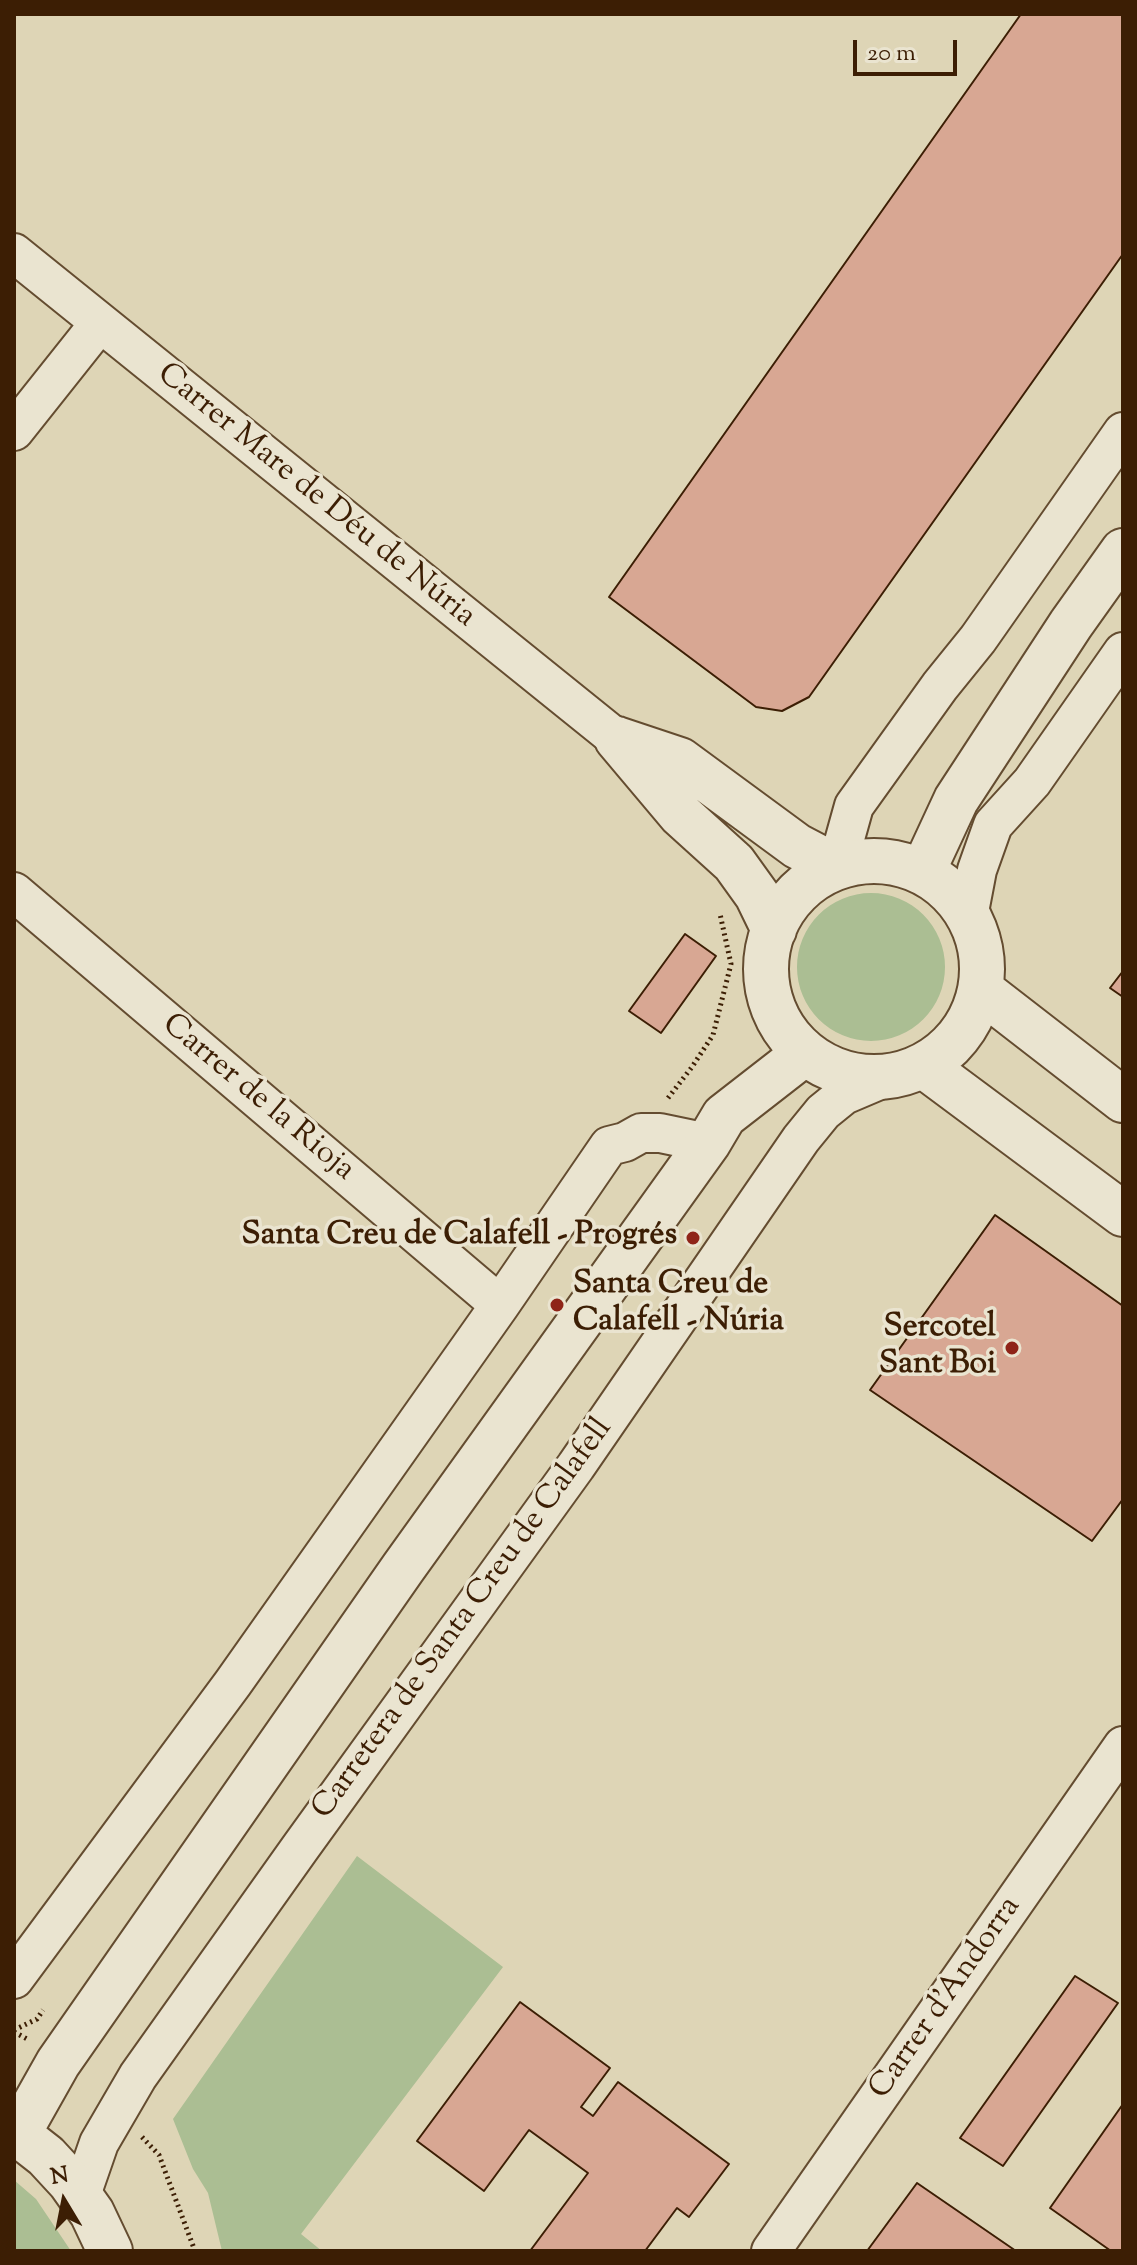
<!DOCTYPE html>
<html>
<head>
<meta charset="utf-8">
<style>
  body { margin:0 }
  #map { position:relative; width:1137px; height:2265px; overflow:hidden; background:#ded5b6; font-family:"Sorts Mill Goudy",serif }
  canvas { display:block }
  .frame { position:absolute; inset:0; border:16px solid #3c1e04; pointer-events:none }
  .north { position:absolute; left:24px; top:2161px; width:80px; height:80px; -webkit-text-stroke:6px #eae4d0; paint-order:stroke; rotate:350deg; font-size:22px; font-weight:700; line-height:32px; text-align:center; color:#3c1e04 }
  .north::after { content:''; display:block; margin:auto; width:28px; height:36px; background:#3c1e04; clip-path:polygon(50% 0,100% 100%,50% 72%,0 100%) }
  .scale { position:absolute; left:853px; top:40px; width:104px; height:36px; box-sizing:border-box; border:4px solid #3c1e04; border-top:0; padding-left:10px; font-size:24px; line-height:28px; white-space:nowrap; color:#3c1e04; -webkit-text-stroke:6px #eae4d0; paint-order:stroke }
</style>
</head>
<body>
<div id="map">
<canvas width="1137" height="2265"></canvas>
<div class="frame"></div>
<div class="north">N</div>
<div class="scale">20 m</div>
</div>
<script>
const context = document.querySelector('canvas').getContext('2d');
context.lineJoin = 'round';
function fillPath(path, color) { context.fillStyle = color; context.fill(path, 'evenodd'); }
const toPath = rows => new Path2D(rows.map(r => 'M' + r).join(''));
function trace(path, color, width, dash) { context.strokeStyle = color; context.lineWidth = width; context.lineCap = dash ? 'butt' : 'round'; context.setLineDash(dash || []); context.stroke(path); }
function drawText(font, color, halo, rows, align = 'center') {
  context.font = font + ' "Sorts Mill Goudy",serif'; context.lineWidth = 7; context.setLineDash([]); context.textBaseline = 'middle'; context.strokeStyle = halo; context.fillStyle = color; for (const [text, x, y, turn = 0] of rows) {
    context.save(); context.translate(x, y); context.rotate((+turn || 0) * Math.PI / 180); context.textAlign = isNaN(turn) ? turn : align; if (halo) context.strokeText(text, 0, 0); context.fillText(text, 0, 0); context.restore();
  }
}
fillPath(toPath([
  '797 967a74 74 0 1 1 148 0a74 74 0 1 1-148 0Z',
  [357,1856,503,1967,301,2234,322,2251,222,2251,208,2193,193,2169,173,2119],
  [14,2180,36,2199,71,2251,14,2251]
]), '#abbe93');
const building = toPath([
  [1021,14,1123,14,1123,254,809,697,782,711,756,707,609,597,1021,14],
  [685,934,716,956,661,1033,629,1011,685,934],
  [1123,971,1123,997,1110,988,1123,971],
  [995,1215,1123,1306,1123,1499,1092,1541,870,1390,995,1215],
  [1075,1976,1118,2003,1003,2166,960,2138,1075,1976],
  [520,2002,610,2068,581,2107,593,2116,618,2082,729,2164,689,2217,677,2208,645,2251,530,2251,588,2173,529,2130,484,2191,417,2141,520,2002],
  [1123,2104,1123,2251,1111,2251,1050,2208,1123,2104],
  [917,2183,1016,2251,867,2251,917,2183]
]);
fillPath(building, '#d8a793');
trace(building, '#3c1e04', 2);
const minor = toPath([
  [14,253,617,739],
  [14,431,99,324],
  [837,867,854,806,940,686,978,639,1123,432],
  [14,892,500,1305],
  [968,917,977,870,993,825,1032,782,1123,652],
  [14,1979,233,1683,500,1305,609,1146,625,1142,641,1133,660,1133,708,1143],
  [81,2195,99,2143,138,2076,300,1848,576,1466,801,1139,823,1112,844,1095,884,1078],
  [771,2251,1123,1746]
]);
const tertiary = toPath([
  [617,739,680,760,797,846,837,867],
  [617,739,681,815,734,863,757,895,774,930],
  '766 969a108 108 0 1 1 216 0a108 108 0 1 1-216 0Z',
  [923,871,956,800,1071,624,1123,551],
  [981,990,1123,1100],
  [924,1066,1123,1214],
  [14,2131,46,2156,70,2182,92,2213,110,2251],
  [18,2134,58,2063,403,1568,708,1143,724,1116,805,1053]
]);
trace(minor, '#644c30', 42);
trace(tertiary, '#644c30', 48);
trace(toPath([
  [668,1098,692,1067,713,1035,731,964,720,914],
  [14,2030,37,2019,43,2010],
  [14,2032,29,2040],
  [142,2137,159,2155,195,2251]
]), '#3c1e04', 5, [2, 4]);
trace(minor, '#eae4d0', 38);
trace(tertiary, '#eae4d0', 44);
for (const [x, y, r, color] of [
  [693,1238,8,"#8f2418"],
  [557,1305,8,"#8f2418"],
  [1012,1348,8,"#8f2418"]
]) { const dot = new Path2D(); dot.arc(x, y, r, 0, 2 * Math.PI); context.fillStyle = color; context.fill(dot); trace(dot, '#eae4d0', 3); }
drawText('32px', '#3c1e04', '#eae4d0', [
  ["Carrer Mare de Déu de Núria",315,497,39],
  ["Carrer de la Rioja",257,1099,40],
  ["Carretera de Santa Creu de Calafell",464,1620,-54],
  ["Carrer d'Andorra",947,1999,-55]
]);
drawText('bold 32px', '#3c1e04', '#eae4d0', [
  ["Santa Creu de Calafell - Progrés",677,1238],
  ["Santa Creu de",573,1287,"left"],
  ["Calafell - Núria",573,1324,"left"],
  ["Sercotel",996,1330],
  ["Sant Boi",996,1367]
], 'right');
</script>
</body>
</html>
